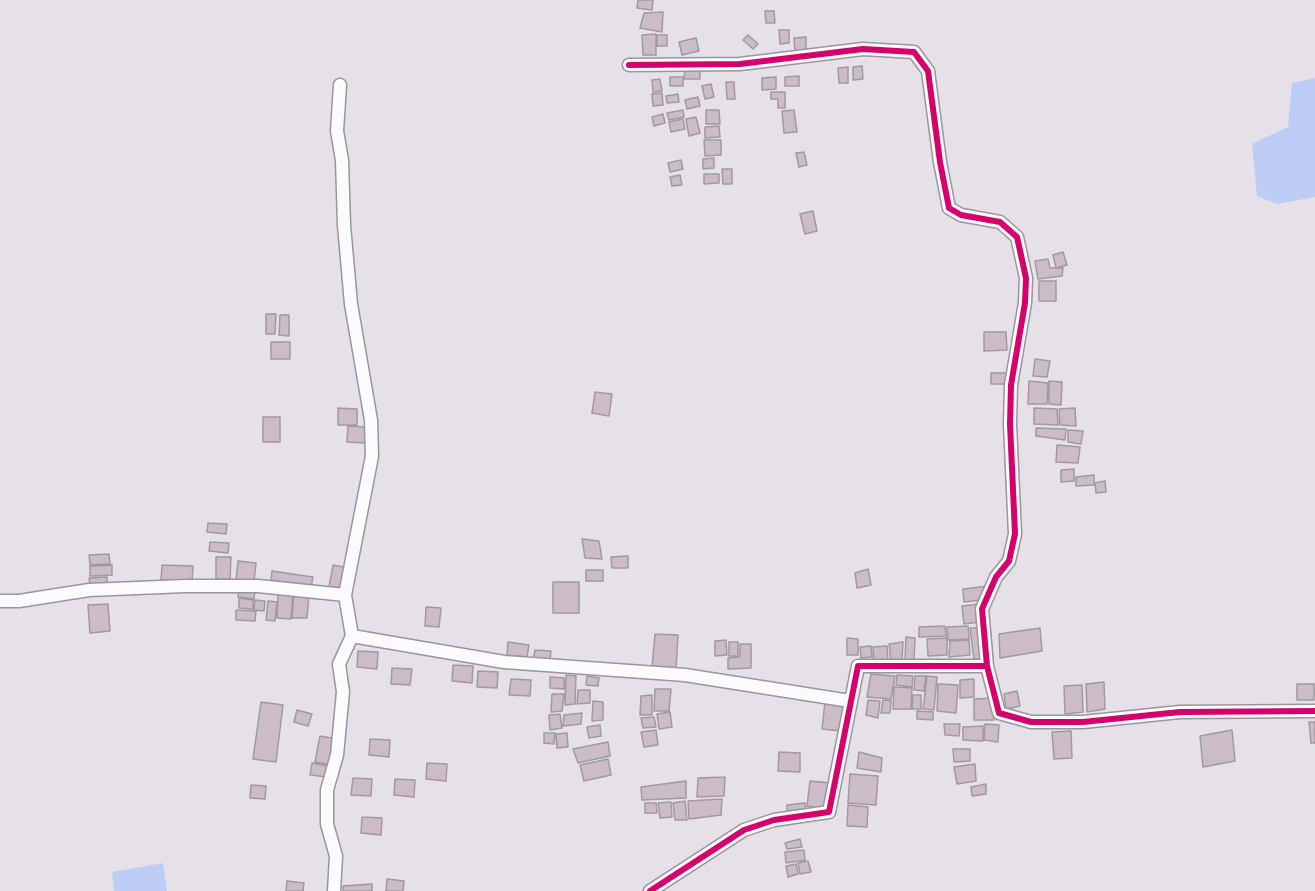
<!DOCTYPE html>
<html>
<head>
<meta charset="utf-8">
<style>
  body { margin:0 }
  canvas { display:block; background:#e6e0e8 }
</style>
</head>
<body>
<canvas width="1315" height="891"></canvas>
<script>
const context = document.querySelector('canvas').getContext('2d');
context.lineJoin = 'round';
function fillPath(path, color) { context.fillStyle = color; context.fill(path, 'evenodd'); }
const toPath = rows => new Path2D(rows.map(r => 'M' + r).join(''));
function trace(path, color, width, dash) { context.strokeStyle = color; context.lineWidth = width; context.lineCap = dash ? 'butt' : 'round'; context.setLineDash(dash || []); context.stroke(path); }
fillPath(toPath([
  [1315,78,1315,197,1277,204,1257,196,1252,144,1288,127,1292,83],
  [163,863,167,891,114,891,112,872]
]), '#becdf6');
const building = toPath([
  [638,0,653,0,652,10,637,8,638,0],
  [765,11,774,11,775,23,766,23,765,11],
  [663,12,662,32,640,28,644,13,663,12],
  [779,30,789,30,789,43,780,44,779,30],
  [656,34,656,55,643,55,642,35,656,34],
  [657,35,667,35,667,46,657,46,657,35],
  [748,35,758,44,753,49,743,40,748,35],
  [806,37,806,55,795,55,794,38,806,37],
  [696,38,699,51,682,55,679,42,696,38],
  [862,66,863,79,853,80,853,67,862,66],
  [848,67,848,83,839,83,838,68,848,67],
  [685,69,700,69,700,79,684,79,685,69],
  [799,76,799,86,785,86,785,77,799,76],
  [670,77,683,77,683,86,670,86,670,77],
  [776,77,776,89,762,90,762,78,776,77],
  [660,79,662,91,653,92,652,80,660,79],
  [726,82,734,82,735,99,727,99,726,82],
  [711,84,714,97,705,99,702,86,711,84],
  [771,92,785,92,785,108,778,108,778,99,771,99,771,92],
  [662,93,663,105,653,106,652,94,662,93],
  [678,94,679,102,667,103,666,96,678,94],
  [698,97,700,106,687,109,685,100,698,97],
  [683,110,684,117,669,120,667,113,683,110],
  [706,110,719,110,720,124,706,124,706,110],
  [794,110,797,132,784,133,782,111,794,110],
  [663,114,665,123,654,126,652,117,663,114],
  [696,117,700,133,689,136,686,119,696,117],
  [683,119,685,129,671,132,669,122,683,119],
  [719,126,720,137,705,138,705,127,719,126],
  [704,140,721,140,721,155,705,156,704,140],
  [804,152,807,165,799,167,796,153,804,152],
  [714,158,714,168,703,169,703,159,714,158],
  [681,160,683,169,670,172,668,163,681,160],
  [722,169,732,169,732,184,723,184,722,169],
  [704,174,719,174,719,183,704,184,704,174],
  [680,175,682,185,672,186,670,177,680,175],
  [813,211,817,231,805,234,800,214,813,211],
  [1063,252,1067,265,1056,268,1053,255,1063,252],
  [1048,259,1050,268,1063,268,1062,276,1038,279,1035,261,1048,259],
  [1039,281,1056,281,1056,301,1039,301,1039,281],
  [266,314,276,314,275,334,266,334,266,314],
  [280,315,289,315,289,336,279,335,280,315],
  [984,332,1006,332,1007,350,984,351,984,332],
  [271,342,290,342,290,359,271,359,271,342],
  [1035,359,1050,361,1047,377,1033,376,1035,359],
  [991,373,1010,373,1010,384,991,384,991,373],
  [1029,381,1048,383,1047,404,1028,404,1029,381],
  [1049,381,1062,382,1061,405,1049,404,1049,381],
  [595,392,612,394,609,416,592,413,595,392],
  [338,408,357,409,357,425,338,425,338,408],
  [1034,408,1057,409,1058,425,1034,424,1034,408],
  [1075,408,1076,426,1060,425,1059,409,1075,408],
  [263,417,280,417,280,442,263,442,263,417],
  [348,426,366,427,365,443,347,442,348,426],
  [1036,428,1066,429,1065,440,1036,436,1036,428],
  [1068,430,1083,431,1081,444,1068,442,1068,430],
  [1057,445,1080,447,1078,463,1056,462,1057,445],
  [1074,469,1074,481,1061,482,1061,470,1074,469],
  [1094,475,1094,485,1076,486,1076,477,1094,475],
  [1105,481,1106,492,1096,493,1095,483,1105,481],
  [208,523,227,524,226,534,207,532,208,523],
  [582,539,599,541,602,559,585,558,582,539],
  [210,542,229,543,228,553,209,551,210,542],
  [109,554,110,564,90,565,89,555,109,554],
  [628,556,628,568,612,568,611,557,628,556],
  [216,557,231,557,230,579,216,579,216,557],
  [238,561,256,563,254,582,236,580,238,561],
  [112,565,112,575,90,576,90,566,112,565],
  [162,565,193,566,192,582,161,580,162,565],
  [333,565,344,567,341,589,329,587,333,565],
  [868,569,871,585,857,588,855,573,868,569],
  [586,570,603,570,603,581,586,581,586,570],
  [272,571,313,577,311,587,271,580,272,571],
  [107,577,107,583,90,585,89,578,107,577],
  [553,582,579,582,579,613,553,613,553,582],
  [989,586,990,599,964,602,963,589,989,586],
  [239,589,255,590,254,599,238,597,239,589],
  [278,593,293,594,291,619,277,618,278,593],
  [294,593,309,594,307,618,292,618,294,593],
  [239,598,253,600,253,609,239,608,239,598],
  [255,600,265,601,264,611,254,610,255,600],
  [268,601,277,602,275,621,266,620,268,601],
  [987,603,989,621,964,624,962,606,987,603],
  [108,604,110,631,90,633,88,605,108,604],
  [426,607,441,608,439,627,425,626,426,607],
  [236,610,256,611,255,621,236,620,236,610],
  [945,626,946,636,919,637,919,627,945,626],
  [968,626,969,639,948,640,947,627,968,626],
  [990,627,993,659,974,659,970,628,990,627],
  [1040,628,1042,651,1000,658,999,634,1040,628],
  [655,634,678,635,676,669,652,667,655,634],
  [906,637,915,638,914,660,905,660,906,637],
  [847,638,858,639,858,655,847,655,847,638],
  [947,638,947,655,928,656,927,639,947,638],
  [726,640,727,655,715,656,715,641,726,640],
  [969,640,970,655,949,657,950,641,969,640],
  [508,642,529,645,527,657,507,655,508,642],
  [729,642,738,642,738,656,729,656,729,642],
  [903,642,902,660,891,661,889,644,903,642],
  [740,644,751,644,751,668,728,669,728,658,740,657,740,644],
  [871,646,872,657,861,658,860,647,871,646],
  [887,646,888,661,874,663,873,647,887,646],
  [535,650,551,651,550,661,533,660,535,650],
  [358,651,378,652,377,669,357,667,358,651],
  [453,665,473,666,472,683,452,681,453,665],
  [392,668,412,669,410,685,391,684,392,668],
  [478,671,498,672,497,688,477,687,478,671],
  [871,674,895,676,891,699,867,697,871,674],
  [566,675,576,676,575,704,565,705,566,675],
  [897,675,913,676,912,687,896,685,897,675],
  [587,676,599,678,598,686,586,685,587,676],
  [915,676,926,676,924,691,914,690,915,676],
  [927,676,937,677,934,710,923,709,927,676],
  [550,677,564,678,564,689,550,688,550,677],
  [511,679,531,680,530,696,509,695,511,679],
  [974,679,974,697,960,698,960,680,974,679],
  [1104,682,1105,709,1087,712,1086,684,1104,682],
  [938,684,958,685,956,713,937,711,938,684],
  [1297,684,1314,684,1314,700,1297,700,1297,684],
  [1082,685,1083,712,1065,714,1064,686,1082,685],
  [894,687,912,688,911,709,893,709,894,687],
  [655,689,671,689,669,711,654,711,655,689],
  [578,690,590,690,590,703,577,704,578,690],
  [1017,691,1020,706,1006,709,1004,694,1017,691],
  [552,694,564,694,562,711,551,712,552,694],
  [652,695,652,715,640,715,641,696,652,695],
  [913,695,921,695,921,709,912,709,913,695],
  [994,698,994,720,974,720,974,699,994,698],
  [868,700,880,701,878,718,866,715,868,700],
  [883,700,891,701,890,713,881,713,883,700],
  [593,701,603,702,603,720,592,721,593,701],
  [261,702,283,705,276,762,253,759,261,702],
  [825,702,844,704,841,731,822,729,825,702],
  [297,710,312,714,308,726,294,722,297,710],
  [917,711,933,712,933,720,917,719,917,711],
  [670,712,672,727,659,729,657,714,670,712],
  [582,713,581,724,563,726,564,715,582,713],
  [560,714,562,728,550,730,549,715,560,714],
  [654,717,656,727,643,728,641,718,654,717],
  [1309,722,1315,722,1315,743,1311,743,1309,722],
  [944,724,960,724,959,736,945,735,944,724],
  [985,724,999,725,998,742,984,740,985,724],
  [600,725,601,736,589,738,587,727,600,725],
  [983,726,983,741,963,740,963,727,983,726],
  [656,730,658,745,644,747,641,732,656,730],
  [1232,730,1235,761,1203,767,1200,736,1232,730],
  [1071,731,1072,758,1054,759,1052,732,1071,731],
  [544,733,555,733,554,744,544,743,544,733],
  [567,733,568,747,557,748,556,734,567,733],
  [320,736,337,739,332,765,315,762,320,736],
  [370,739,390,740,389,757,369,755,370,739],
  [608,742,610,756,578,763,573,749,608,742],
  [953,749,970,749,970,761,954,762,953,749],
  [779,752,800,753,800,772,778,771,779,752],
  [859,752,882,758,881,772,857,768,859,752],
  [608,759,611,775,584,781,580,765,608,759],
  [312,763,328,766,327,777,310,775,312,763],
  [427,763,447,764,446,781,426,779,427,763],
  [975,764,976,781,957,784,954,767,975,764],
  [850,774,878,776,876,805,848,803,850,774],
  [725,777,724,796,697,797,698,778,725,777],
  [353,778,372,779,371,796,351,795,353,778],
  [395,779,415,780,414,797,394,795,395,779],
  [686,781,686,798,642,800,641,787,686,781],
  [810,781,831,783,828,810,807,806,810,781],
  [986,784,986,794,972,796,971,787,986,784],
  [251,785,266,786,265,799,250,798,251,785],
  [722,799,721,815,689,819,688,801,722,799],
  [685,801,687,820,675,820,673,803,685,801],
  [671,802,672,817,660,818,658,803,671,802],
  [645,803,656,803,657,813,645,813,645,803],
  [805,803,806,815,788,817,787,805,805,803],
  [848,805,868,807,867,827,847,826,848,805],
  [362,817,382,818,381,835,361,833,362,817],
  [800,839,802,847,787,849,785,843,800,839],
  [804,850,805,860,786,863,785,852,804,850],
  [808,861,811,872,800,874,798,863,808,861],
  [796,864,798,874,788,877,786,866,796,864],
  [387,879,404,881,403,891,386,891,387,879],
  [287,881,304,883,303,891,286,891,287,881],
  [372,884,372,891,343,891,343,886,372,884]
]);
fillPath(building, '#ccbcc8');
trace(building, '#9f9a9f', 1.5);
const street = toPath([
  [629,65,740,64,863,49,914,52,928,71,940,162,949,208,961,215,1000,222,1017,237,1026,278,1025,303,1011,385,1010,424,1015,534,1009,561,996,577,982,609,987,666],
  [0,601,19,601,89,590,185,586,258,586,345,595],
  [352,636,504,662,685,675,850,701],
  [334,891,336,856,327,824,327,790,337,755,343,692,339,664,352,636,345,595,372,456,371,420,351,304,344,225,342,160,337,131,340,85],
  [650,891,744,830,774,820,829,812,858,666,987,666,999,713,1031,722,1083,722,1180,712,1315,711]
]);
trace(street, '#9a969c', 15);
trace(street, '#fbfafc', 12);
trace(toPath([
  [629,65,740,64,863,49,914,52,928,71,940,162,949,208,961,215,1000,222,1017,237,1026,278,1025,303,1011,385,1010,424,1015,534,1009,561,996,577,982,609,987,666],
  [650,891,744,830,774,820,829,812,858,666,987,666,999,713,1031,722,1083,722,1180,712,1315,711]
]), '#d6006c', 6);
</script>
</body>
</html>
